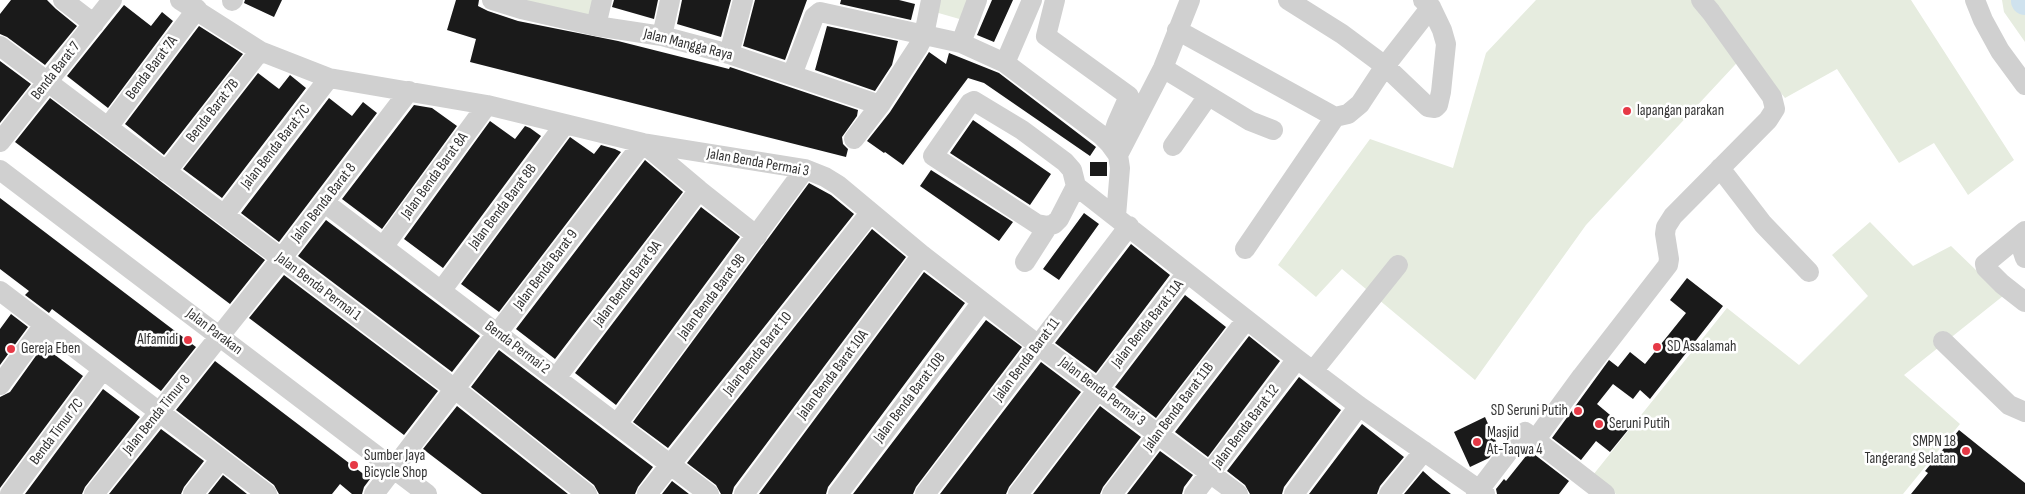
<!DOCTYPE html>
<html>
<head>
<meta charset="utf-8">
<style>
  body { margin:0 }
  canvas { display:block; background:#fff }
</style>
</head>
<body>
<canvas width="2025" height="494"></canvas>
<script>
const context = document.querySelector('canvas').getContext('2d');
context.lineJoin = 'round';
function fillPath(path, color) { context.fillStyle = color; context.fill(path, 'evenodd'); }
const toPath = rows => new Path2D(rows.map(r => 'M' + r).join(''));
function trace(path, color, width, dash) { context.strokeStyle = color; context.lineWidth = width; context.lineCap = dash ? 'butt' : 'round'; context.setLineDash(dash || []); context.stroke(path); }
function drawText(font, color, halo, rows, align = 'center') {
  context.font = font + ' "Sofia Sans Condensed",sans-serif'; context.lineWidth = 5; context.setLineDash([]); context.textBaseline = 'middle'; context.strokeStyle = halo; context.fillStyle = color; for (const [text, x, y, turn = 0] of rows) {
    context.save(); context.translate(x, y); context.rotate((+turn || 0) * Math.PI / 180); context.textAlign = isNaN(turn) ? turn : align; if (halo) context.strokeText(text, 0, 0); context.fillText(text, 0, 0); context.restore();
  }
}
fillPath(toPath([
  [515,0,596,0,592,19],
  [938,0,970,0,963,20,935,12],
  [1536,0,1911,0,2014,160,1968,195,1934,143,1899,163,1837,69,1785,98,1747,52,1586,225,1475,380,1342,269,1316,297,1278,265,1370,139,1453,168,1486,53],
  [2002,0,2025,0,2025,42,2004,12],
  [1870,222,1913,266,1951,246,2003,296,1904,375,1960,424,1903,494,1616,494,1593,475,1727,308,1799,365,1868,296,1832,255]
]), '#e6ecdf');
trace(toPath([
  [2025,0,2025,1]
]), '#cfe2ee', 28);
fillPath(toPath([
  [11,0,47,0,56,9,77,26,45,65,7,37,0,34,0,14],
  [245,0,282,0,274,17,244,3],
  [456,0,479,0,478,6,488,11,518,21,618,41,729,69,730,67,858,110,857,116,842,137,843,144,848,149,846,157,470,62,476,39,447,30],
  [614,0,658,0,654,19,612,7],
  [682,0,731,0,721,37,677,24],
  [755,0,807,0,785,60,743,46],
  [841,0,899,0,915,4,911,20,840,4],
  [992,0,1013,0,994,42,977,35],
  [124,5,151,26,162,12,173,21,108,108,67,76],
  [199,26,243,54,164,155,125,124],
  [827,26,898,41,892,65,875,91,815,70],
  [929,52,946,64,949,53,999,73,1096,147,1090,156,984,83,968,78,903,165,885,152,884,153,867,141,890,112],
  [0,61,31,84,0,123],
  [258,73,279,89,290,75,306,88,222,198,183,169],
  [50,98,265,260,230,304,15,142],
  [329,98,352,116,363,102,377,113,279,242,241,213],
  [414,105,432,108,457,126,382,229,342,199],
  [973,120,1051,174,1030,205,950,153],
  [490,121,515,139,525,126,530,128,541,136,443,268,404,239],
  [570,137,594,154,601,145,615,149,621,152,499,312,461,284],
  [645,160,683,192,555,359,516,329],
  [1090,162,1107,162,1107,176,1090,176],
  [931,170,1013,222,999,241,920,186],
  [809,183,831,195,854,214,668,448,633,422],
  [0,198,196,347,161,391,52,309,49,313,25,295,29,291,0,269],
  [701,207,740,237,616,405,575,373],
  [1084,213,1099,224,1059,280,1043,269],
  [326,220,480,336,452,372,298,256],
  [872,229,906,257,734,487,732,494,721,494,716,485,687,463],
  [1131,244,1170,275,1096,373,1055,343],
  [924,272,965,303,828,487,826,494,759,494],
  [284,275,438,391,404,435,249,318],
  [1687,278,1723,306,1650,399,1640,390,1633,399,1613,384,1597,404,1628,430,1610,452,1596,441,1581,460,1552,438,1609,360,1618,367,1630,352,1645,364,1686,313,1670,300],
  [1185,295,1226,327,1156,418,1115,387],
  [11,314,28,327,0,365,0,329],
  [986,320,1022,347,916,487,913,494,853,494],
  [1249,336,1280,361,1208,457,1175,432],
  [43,346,83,376,0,488,0,397,10,392],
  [499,350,653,467,638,487,635,494,599,494,594,485,471,387],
  [215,361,370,479,364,487,362,494,352,494,340,484,332,494,279,494,274,485,176,410],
  [1041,362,1081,392,1009,487,1006,494,940,494],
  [1299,377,1341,410,1284,487,1282,494,1250,494,1245,485,1227,471],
  [103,389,140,417,85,487,82,494,25,494],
  [457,406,568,494,482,494,423,449],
  [1100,406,1141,437,1103,487,1100,494,1033,494],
  [1485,417,1498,446,1489,458,1470,467,1454,432],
  [1362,424,1404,457,1380,486,1377,494,1309,494],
  [161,429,204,461,184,487,181,494,109,494],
  [1959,430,2025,483,2025,494,1911,494,1928,473,1925,471],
  [1160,451,1193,475,1184,487,1182,494,1127,494],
  [1530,451,1569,481,1559,494,1497,494,1496,489,1504,479,1506,481],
  [1423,471,1433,480,1451,494,1404,494],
  [223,475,247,494,208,494],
  [672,481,689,494,662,494]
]), '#1a1a1a');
trace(toPath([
  [63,0,94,24],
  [180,0,260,51,329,78,487,105,643,143,805,169,825,177,838,185,922,255,1038,345,1238,494],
  [492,0,521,9,596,26,662,36,729,54,880,105],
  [1055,0,1046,36,1129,96,1117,123,1110,144],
  [1288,0,1342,34,1385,66,1428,107,1435,108,1438,105,1441,92,1446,44,1442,30,1431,7,1423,0],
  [1975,0,1983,20,2000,51,2025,85],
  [232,1,233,0],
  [596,26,602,0],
  [1177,30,1335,117,1348,114,1360,104,1385,66,1431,7],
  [662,36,670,0],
  [961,43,977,0],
  [0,46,460,393,587,494],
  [729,54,743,0],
  [1005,63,1032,0],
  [1163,68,1250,121,1273,130],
  [792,75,814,17,820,12,961,43,1005,63,1101,135,1110,144,1118,155,1120,168,1116,216],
  [974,101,1022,130,1065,162,1072,170,1076,186,1059,219,1054,224,1048,226,1037,224,933,156,970,103,974,101],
  [108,127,197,9],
  [854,139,880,105,918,47,924,35,931,0],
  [0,142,112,0],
  [1173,146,1208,96],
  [1118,155,1163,68,1190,0],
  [1720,168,1763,224,1809,272],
  [0,170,427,494],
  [166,172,260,51],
  [1076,186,1297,359,1359,406,1485,494],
  [325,203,709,494],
  [224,215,329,78],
  [2025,231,1985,264,1986,268,2002,284,2025,302],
  [2018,237,2025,258],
  [383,247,487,105],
  [1245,249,1335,117],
  [1025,262,1048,226],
  [0,291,267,494],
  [441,291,565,124],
  [1943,341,2009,405,2025,412],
  [1313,371,1398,265],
  [556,378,699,190],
  [0,385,44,325],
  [617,424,805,169],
  [1536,439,1582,376,1668,265,1669,259,1665,234,1666,227,1673,216,1768,120,1775,109,1772,97,1711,12,1701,0],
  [10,494,103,369],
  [94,494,281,259,409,91],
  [193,494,221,459],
  [374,494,643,143,699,190,757,236],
  [647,494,870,213],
  [744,494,922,255],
  [838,494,982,302],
  [925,494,1129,226],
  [1018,494,1187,273],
  [1112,494,1246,320],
  [1194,494,1297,359],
  [1294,494,1359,406],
  [1389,494,1424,451],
  [1476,494,1522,434,1525,432,1605,494]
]), '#d0d0d0', 20);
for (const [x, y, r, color] of [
  [1627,111,5,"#e63946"],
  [188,340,5,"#e63946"],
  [1657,347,5,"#e63946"],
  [11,349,5,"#e63946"],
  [1578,411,5,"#e63946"],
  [1599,424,5,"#e63946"],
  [1477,442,5,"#e63946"],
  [1966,451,5,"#e63946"],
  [354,465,5,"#e63946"]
]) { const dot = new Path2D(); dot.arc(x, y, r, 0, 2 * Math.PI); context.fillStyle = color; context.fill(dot); trace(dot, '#fff', 2); }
drawText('15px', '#333', '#fff', [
  ["Jalan Mangga Raya",688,45,14],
  ["Benda Barat 7A",152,68,-53],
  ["Benda Barat 7",56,71,-52],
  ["Benda Barat 7B",213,111,-52],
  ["Jalan Benda Barat 7C",276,147,-52],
  ["Jalan Benda Permai 3",758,163,10],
  ["Jalan Benda Barat 8A",435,176,-54],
  ["Jalan Benda Barat 8",324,203,-52],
  ["Jalan Benda Barat 8B",503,207,-53],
  ["Jalan Benda Barat 9",546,270,-53],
  ["Jalan Benda Barat 9A",628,284,-53],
  ["Jalan Benda Permai 1",318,287,37],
  ["Jalan Benda Barat 9B",712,297,-53],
  ["Jalan Benda Barat 11A",1148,324,-52],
  ["Jalan Parakan",214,332,37],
  ["Benda Permai 2",517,348,37],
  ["Jalan Benda Barat 10",758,354,-52],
  ["Jalan Benda Barat 11",1027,360,-53],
  ["Jalan Benda Barat 10A",833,375,-53],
  ["Jalan Benda Permai 3",1102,392,37],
  ["Jalan Benda Barat 10B",910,398,-53],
  ["Jalan Benda Barat 11B",1179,407,-53],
  ["Jalan Benda Timur 8",157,415,-51],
  ["Jalan Benda Barat 12",1246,427,-53],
  ["Benda Timur 7C",57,432,-53]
]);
drawText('15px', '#333', '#fff', [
  ["lapangan parakan",1637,111],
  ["Alfamidi",178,340,"right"],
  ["SD Assalamah",1667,347],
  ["Gereja Eben",21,349],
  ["SD Seruni Putih",1568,411,"right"],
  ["Seruni Putih",1609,424],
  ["Masjid",1487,433],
  ["At-Taqwa 4",1487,450],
  ["SMPN 18",1956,442,"right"],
  ["Tangerang Selatan",1956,459,"right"],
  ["Sumber Jaya",364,456],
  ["Bicycle Shop",364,473]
], 'left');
</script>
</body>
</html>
